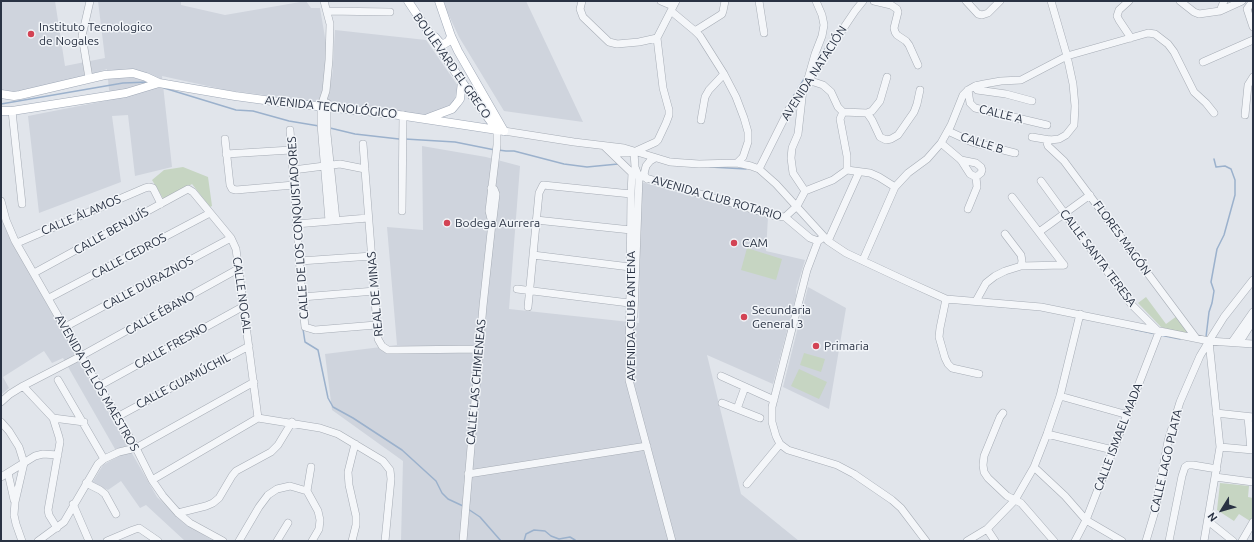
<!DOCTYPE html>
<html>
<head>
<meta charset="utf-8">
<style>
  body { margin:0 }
  #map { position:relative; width:1254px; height:542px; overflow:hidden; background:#e1e5eb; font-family:Ubuntu,sans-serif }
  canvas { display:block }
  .frame { position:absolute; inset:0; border:2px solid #293243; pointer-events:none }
  .north { position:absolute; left:1202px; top:490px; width:40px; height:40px; -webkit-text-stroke:3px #f1f4f8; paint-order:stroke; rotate:233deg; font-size:11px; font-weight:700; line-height:16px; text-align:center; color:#293243 }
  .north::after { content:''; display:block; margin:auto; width:14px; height:18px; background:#293243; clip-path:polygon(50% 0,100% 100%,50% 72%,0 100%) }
</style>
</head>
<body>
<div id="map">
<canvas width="1254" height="542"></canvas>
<div class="frame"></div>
<div class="north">N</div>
</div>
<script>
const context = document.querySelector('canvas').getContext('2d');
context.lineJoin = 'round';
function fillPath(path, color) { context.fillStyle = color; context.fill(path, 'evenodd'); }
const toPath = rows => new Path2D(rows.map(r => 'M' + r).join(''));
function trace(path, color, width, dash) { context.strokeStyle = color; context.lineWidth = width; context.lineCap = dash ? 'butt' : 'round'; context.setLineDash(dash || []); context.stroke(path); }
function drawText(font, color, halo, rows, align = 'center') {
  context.font = font + ' Ubuntu,sans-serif'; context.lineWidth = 3; context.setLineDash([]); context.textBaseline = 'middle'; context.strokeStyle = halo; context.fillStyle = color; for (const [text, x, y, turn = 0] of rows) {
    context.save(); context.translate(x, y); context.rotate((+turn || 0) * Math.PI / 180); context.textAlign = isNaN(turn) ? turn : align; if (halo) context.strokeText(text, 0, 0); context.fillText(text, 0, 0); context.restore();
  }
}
fillPath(toPath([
  [1,1,55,1,65,66,105,58,98,1,181,1,181,5,225,15,306,1,311,8,320,8,332,79,335,30,426,40,458,86,454,102,430,117,226,90,162,76,172,167,135,176,128,115,112,116,121,182,39,213,28,116,110,100,107,69,68,82,8,94,1,91],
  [444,1,526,1,583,122,504,111,459,37,445,7],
  [422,146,486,157,520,166,509,309,639,323,641,182,768,217,766,251,805,260,796,290,796,296,773,384,707,355,741,494,799,541,401,541,403,461,332,410,325,354,397,345,387,227,423,230],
  [1,215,8,234,64,335,157,497,183,522,212,540,210,541,185,541,146,505,140,508,121,481,108,490,92,483,103,465,119,456,63,358,52,363,44,351,3,377,9,388,1,395],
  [808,287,846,308,829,409,783,387]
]), '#cfd4dd');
fillPath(toPath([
  [183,167,208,177,212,206,210,207,192,184,164,200,152,180,164,170],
  [747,248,782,259,776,280,741,270],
  [1146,297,1166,324,1177,316,1189,333,1180,333,1161,327,1138,303],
  [804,353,825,359,821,372,800,365],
  [799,369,827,382,819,399,791,386],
  [1220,483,1249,486,1248,497,1253,498,1253,518,1250,521,1239,514,1234,521,1217,510]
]), '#c6d5c2');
trace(toPath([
  [815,63,826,48],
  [164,88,236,110,253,111,289,121,319,126],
  [1,104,123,83,149,82],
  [788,105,804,79],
  [330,128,355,134,399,139],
  [405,139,455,142,495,150],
  [498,150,506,151,514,151,564,164,587,167,618,164],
  [710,167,746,169],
  [303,329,305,342,318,350,328,398,333,407,353,418,402,450,436,481,442,493,448,499,463,506],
  [1132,329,1156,334],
  [1160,335,1180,339],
  [1206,337,1209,312,1212,303,1214,291,1211,282,1217,249,1224,235,1235,195,1235,180,1231,169,1225,166,1216,167,1214,159],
  [468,509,480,517,501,541],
  [524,541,526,534,534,530,545,531,551,536,559,539,570,537,575,540]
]), '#9bb1cc', 1.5);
const minor = toPath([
  [324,1,330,24,329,60,326,91,321,106,321,124,329,221],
  [582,1,580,9,583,17,609,42,617,44,639,42,657,38],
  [661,1,673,6],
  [759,1,764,33],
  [816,1,822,15,824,25,822,36,815,54,807,82,814,82,823,85,831,92,838,107,843,112,867,113,872,111,880,101,887,77],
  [874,1,891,5,897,9,898,12,894,28,895,32,897,35,906,41,909,45,918,65],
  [966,1,978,14,982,15,988,13,1000,1],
  [1129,1,1119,10,1117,16,1119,20,1131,38],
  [1180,1,1194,12,1199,14,1220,11,1242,1],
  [1253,1,1247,9,1253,27],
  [327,11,390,12],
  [671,11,695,31,700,36,724,74,736,97,744,118,748,132,748,142,743,157,737,163],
  [1220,11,1224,1],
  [695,31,722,14,723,11,725,1],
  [1203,62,1253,40],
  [89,78,82,36,90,1],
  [975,86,977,90,1006,94,1032,101],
  [803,89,798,134,792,148,791,158,793,173,805,191],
  [968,90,970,103,975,108,1047,125],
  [327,103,327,134,336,220],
  [12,111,22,204],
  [843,112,840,119,847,156,847,170],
  [867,113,872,120,880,137,886,140,891,139,898,135,914,112,917,104,920,90],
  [1245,115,1248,85,1253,77],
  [701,120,705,97,709,90,724,74],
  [290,130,302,297,305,327,315,330,376,325],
  [504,131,574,142,624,148,670,162,699,164,737,163,751,166,759,169,776,184,828,241,846,253,906,281,946,299,1041,307,1209,341,1253,344],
  [948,131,972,142,1015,153],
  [1032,137,1050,140,1059,139,1066,135,1074,125,1075,106,1073,84,1067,56,1051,1],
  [225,139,230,185,232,189,236,190,294,185],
  [1050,140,1047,143,1048,146,1064,161,1196,338],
  [941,143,961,160,970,174,976,177,981,173,982,170,981,167,976,163,961,160],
  [363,144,378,339,382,346,388,350,397,350,479,349],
  [604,146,632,173,631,194,629,380,672,541],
  [613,153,628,153,634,152,656,142,658,140,666,123,669,115,669,110,663,88,657,38,676,1],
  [226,154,291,150],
  [759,169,789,109,855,11,863,1],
  [293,170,340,164,365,169],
  [636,175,775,216,785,217,810,238,818,241],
  [647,179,644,174,646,166,650,161,655,158],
  [1041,181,1131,304,1159,332,1086,520,1075,541],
  [491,188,494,189,496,194,493,219],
  [1012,197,1064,265],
  [1,201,6,220,15,241,81,356,136,448,152,480,163,496,178,513,190,523,223,541],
  [968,209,977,187,976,177],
  [402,211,403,115],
  [785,217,797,206,805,191,833,180,847,170,870,173,879,177,895,187],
  [536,220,631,230],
  [296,224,368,218],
  [1039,232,1090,195],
  [1005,234,1021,255,1022,261,1021,266],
  [824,237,818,241,807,270,772,407,772,422,776,436,780,444,788,450,837,465,854,474,892,500,901,508,926,541],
  [828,241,859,172],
  [17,243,145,188,149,187,153,188,161,204],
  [533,255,630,267],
  [863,260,895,187,908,173,927,159,941,143,951,125,963,95,968,90,975,86,984,84,1001,81,1021,80,1067,56,1148,33,1155,34,1168,44,1174,52,1194,92,1206,103,1214,113],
  [300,261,372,256],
  [34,273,188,189,193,192,231,238,236,249,258,418],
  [517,289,629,303],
  [302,297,375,291],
  [49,298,210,213],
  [946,299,940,328,939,337,945,358,948,364,952,368,979,374],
  [976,301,986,283,995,276,1005,271,1021,266,1064,265],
  [528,307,539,193,543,185,631,194],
  [634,315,639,177,635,167,634,152],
  [65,327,231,238],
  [1232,342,1253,312],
  [1239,343,1253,321],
  [721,376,774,400],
  [58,380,104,459],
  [23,386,53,418,59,437,60,442,48,510,49,515,57,528],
  [99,386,244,306],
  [1060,396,1128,415],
  [1,402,10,394,23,386,81,356,238,269],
  [722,403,760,418],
  [737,409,745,387],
  [1003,413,1000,417,984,456,983,465,984,472,988,478,1007,496,1021,503,1054,541],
  [1216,413,1253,417],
  [117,417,249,346],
  [1248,417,1251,450],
  [53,418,84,422],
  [258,418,320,428,338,434,383,461,390,470,391,479,385,541],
  [1,422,9,431,19,447,24,463,15,502,14,515,16,524,22,541],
  [1047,434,1113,450],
  [1220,447,1253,450],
  [1034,467,1065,496,1086,520,1122,541],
  [8,473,14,500],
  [468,474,647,446],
  [1,477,35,456,43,454,58,455],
  [1215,477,1253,482],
  [152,480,258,418],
  [86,483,100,490,105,494,116,514],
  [747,484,780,444],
  [307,491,318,511,320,520,319,529,312,541],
  [307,491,311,467],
  [73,504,89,541],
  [178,513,206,506,213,503,219,498,232,476,236,471,271,452,278,445,292,422],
  [1208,521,1233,541],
  [987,529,995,541],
  [38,541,64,522,98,464,104,459,119,452,136,448,254,382],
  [107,541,133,530,139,528,158,541],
  [239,541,259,507,268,495,277,489,290,486,307,491],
  [277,541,288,523],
  [352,541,356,525,356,516,349,485,348,472,355,444],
  [463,541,483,306,492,223,489,211,497,145,497,130],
  [967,541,987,529,1015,500,1034,467,1047,434,1060,396,1080,314],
  [1146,541,1155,511,1168,441,1180,402,1200,356,1209,341,1224,317,1253,280],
  [1169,541,1182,476,1185,467,1188,465,1193,465,1217,469],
  [1204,541,1220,447,1209,341],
  [1242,541,1253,522]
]);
const major = toPath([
  [408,1,462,82,497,130],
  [439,1,451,36,458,51,504,131],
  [435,37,440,43,444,44,449,41,451,36],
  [1,94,14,96,20,95,105,75,133,73,146,77,159,83,235,96,279,102,392,114,504,131],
  [1,111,12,111,126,93,159,83],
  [428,118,452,109,457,103,460,99,462,82]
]);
trace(minor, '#a6acb5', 8);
trace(major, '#a0a9b7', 9);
trace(minor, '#f4f6f9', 7);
trace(major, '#fff', 8);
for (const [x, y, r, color] of [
  [31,34,4,"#d34354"],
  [447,223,4,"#d34354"],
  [734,243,4,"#d34354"],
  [744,317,4,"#d34354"],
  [816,346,4,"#d34354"]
]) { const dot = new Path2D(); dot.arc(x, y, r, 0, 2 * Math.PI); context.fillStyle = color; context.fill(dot); trace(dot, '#f1f4f8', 1.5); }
drawText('12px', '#293243', '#f1f4f8', [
  ["Instituto Tecnologico",39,27],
  ["de Nogales",39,41],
  ["Bodega Aurrera",455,223],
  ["CAM",742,243],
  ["Secundaria",752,310],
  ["General 3",752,324],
  ["Primaria",824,346]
], 'left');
drawText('12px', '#293243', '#f1f4f8', [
  ["BOULEVARD EL GRECO",452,66,55],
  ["AVENIDA NATACIÓN",814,73,-57],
  ["AVENIDA TECNOLÓGICO",331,107,6],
  ["CALLE A",1001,114,14],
  ["CALLE B",982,143,18],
  ["AVENIDA CLUB ROTARIO",717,198,16],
  ["CALLE ÁLAMOS",81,215,-23],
  ["CALLE DE LOS CONQUISTADORES",298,228,-94],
  ["CALLE BENJUÍS",111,231,-29],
  ["FLORES MAGÓN",1122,238,54],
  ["CALLE CEDROS",129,256,-28],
  ["CALLE SANTA TERESA",1098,258,53],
  ["CALLE DURAZNOS",148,283,-28],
  ["REAL DE MINAS",375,294,-95],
  ["CALLE NOGAL",242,295,82],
  ["CALLE ÉBANO",160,313,-29],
  ["AVENIDA CLUB ANTENA",631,316,-90],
  ["CALLE FRESNO",171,346,-29],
  ["CALLE GUAMÚCHIL",183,381,-28],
  ["CALLE LAS CHIMENEAS",476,382,-85],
  ["AVENIDA DE LOS MAESTROS",97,383,60],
  ["CALLE ISMAEL MADA",1118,437,-69],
  ["CALLE LAGO PLATA",1166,461,-77]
]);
</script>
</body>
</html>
